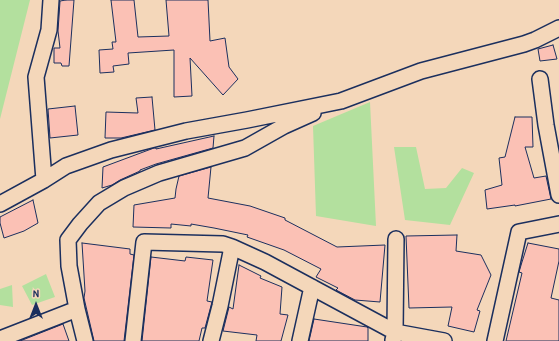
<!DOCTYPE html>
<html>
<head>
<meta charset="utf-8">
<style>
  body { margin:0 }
  #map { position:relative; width:559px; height:341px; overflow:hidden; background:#f4d7ba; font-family:"Patrick Hand",sans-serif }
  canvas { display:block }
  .north { position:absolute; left:16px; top:285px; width:40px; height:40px; -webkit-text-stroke:3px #f4d7ba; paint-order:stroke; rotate:0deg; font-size:11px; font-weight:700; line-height:16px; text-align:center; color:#1b2f5e }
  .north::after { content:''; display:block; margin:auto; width:14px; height:18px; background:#1b2f5e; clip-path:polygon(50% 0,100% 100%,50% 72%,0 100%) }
</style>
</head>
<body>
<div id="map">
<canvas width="559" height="341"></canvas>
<div class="north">N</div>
</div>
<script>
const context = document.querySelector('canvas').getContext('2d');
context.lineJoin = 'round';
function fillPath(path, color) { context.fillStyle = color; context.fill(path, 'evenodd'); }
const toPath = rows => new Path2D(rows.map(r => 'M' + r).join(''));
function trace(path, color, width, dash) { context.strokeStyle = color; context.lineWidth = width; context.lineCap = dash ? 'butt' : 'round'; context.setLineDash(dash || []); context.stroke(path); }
fillPath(toPath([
  [0,0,30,0,0,119],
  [370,102,376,226,316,216,313,126],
  [394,147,416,147,425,189,446,188,462,168,474,173,450,225,405,220],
  [46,274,55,297,32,305,22,286],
  [12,285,13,307,0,305,0,289]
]), '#b3e09e');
const building = toPath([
  [66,0,74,0,69,66,62,66,61,63,54,63,54,48,60,48,58,31,60,1,66,0],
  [111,0,134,0,138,37,169,36,166,0,208,0,210,41,225,38,229,67,238,79,223,95,190,58,192,96,174,97,174,50,128,53,129,64,113,66,114,72,100,73,99,50,113,49,112,42,116,42,111,0],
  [553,45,557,59,540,61,538,49,553,45],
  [152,97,155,130,121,138,105,138,106,112,138,113,136,98,152,97],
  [75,106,78,135,50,138,48,109,75,106],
  [515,117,532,117,533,147,525,147,534,178,546,176,551,199,515,206,515,205,487,209,485,190,502,185,499,158,505,157,515,117],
  [214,136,213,148,156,164,140,170,140,171,120,180,112,185,102,188,103,167,154,148,156,148,156,149,214,136],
  [211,167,208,198,250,206,285,218,285,220,337,247,385,245,380,302,355,300,336,290,338,288,316,277,321,269,284,250,247,237,248,235,214,228,191,224,191,226,171,224,171,228,133,227,134,205,175,198,176,189,179,176,211,167],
  [33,200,38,223,24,231,4,238,0,223,0,217,33,200],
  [457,235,456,251,481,255,491,275,477,310,480,311,474,332,448,326,452,307,409,308,406,236,457,235],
  [82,243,130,249,130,254,134,255,124,341,94,341,84,298,85,291,82,243],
  [528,243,559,249,559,261,551,298,559,300,559,341,506,341,522,273,519,272,522,262,528,243],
  [151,257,185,261,186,257,213,260,207,301,212,302,205,328,202,328,199,341,142,341,151,257],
  [239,265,261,276,260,278,282,287,280,314,288,315,281,341,256,341,257,335,223,331,229,307,233,309,239,265],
  [314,319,367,327,368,328,368,341,309,341,314,319],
  [63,324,69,341,20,341,63,324]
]);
fillPath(building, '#fbc1b5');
trace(building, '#1b2f5e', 1);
const minor = toPath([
  [540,79,546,125,559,195],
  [44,180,36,77,49,30,51,0],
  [0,204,44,180,66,166,111,150,186,131,247,120,341,101,421,71,524,44,535,40,559,28],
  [0,339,77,309],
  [393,340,395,332,396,239],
  [85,341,77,309,69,266,68,240,80,224,99,203,124,188,159,173,245,148,284,126,313,113],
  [133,341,144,242,223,244,232,247,265,262,395,332,444,341],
  [211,341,220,306,232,247],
  [300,341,312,287],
  [495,341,519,232,559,224]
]);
trace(minor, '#1b2f5e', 18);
trace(minor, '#f4d7ba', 15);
</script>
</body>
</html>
